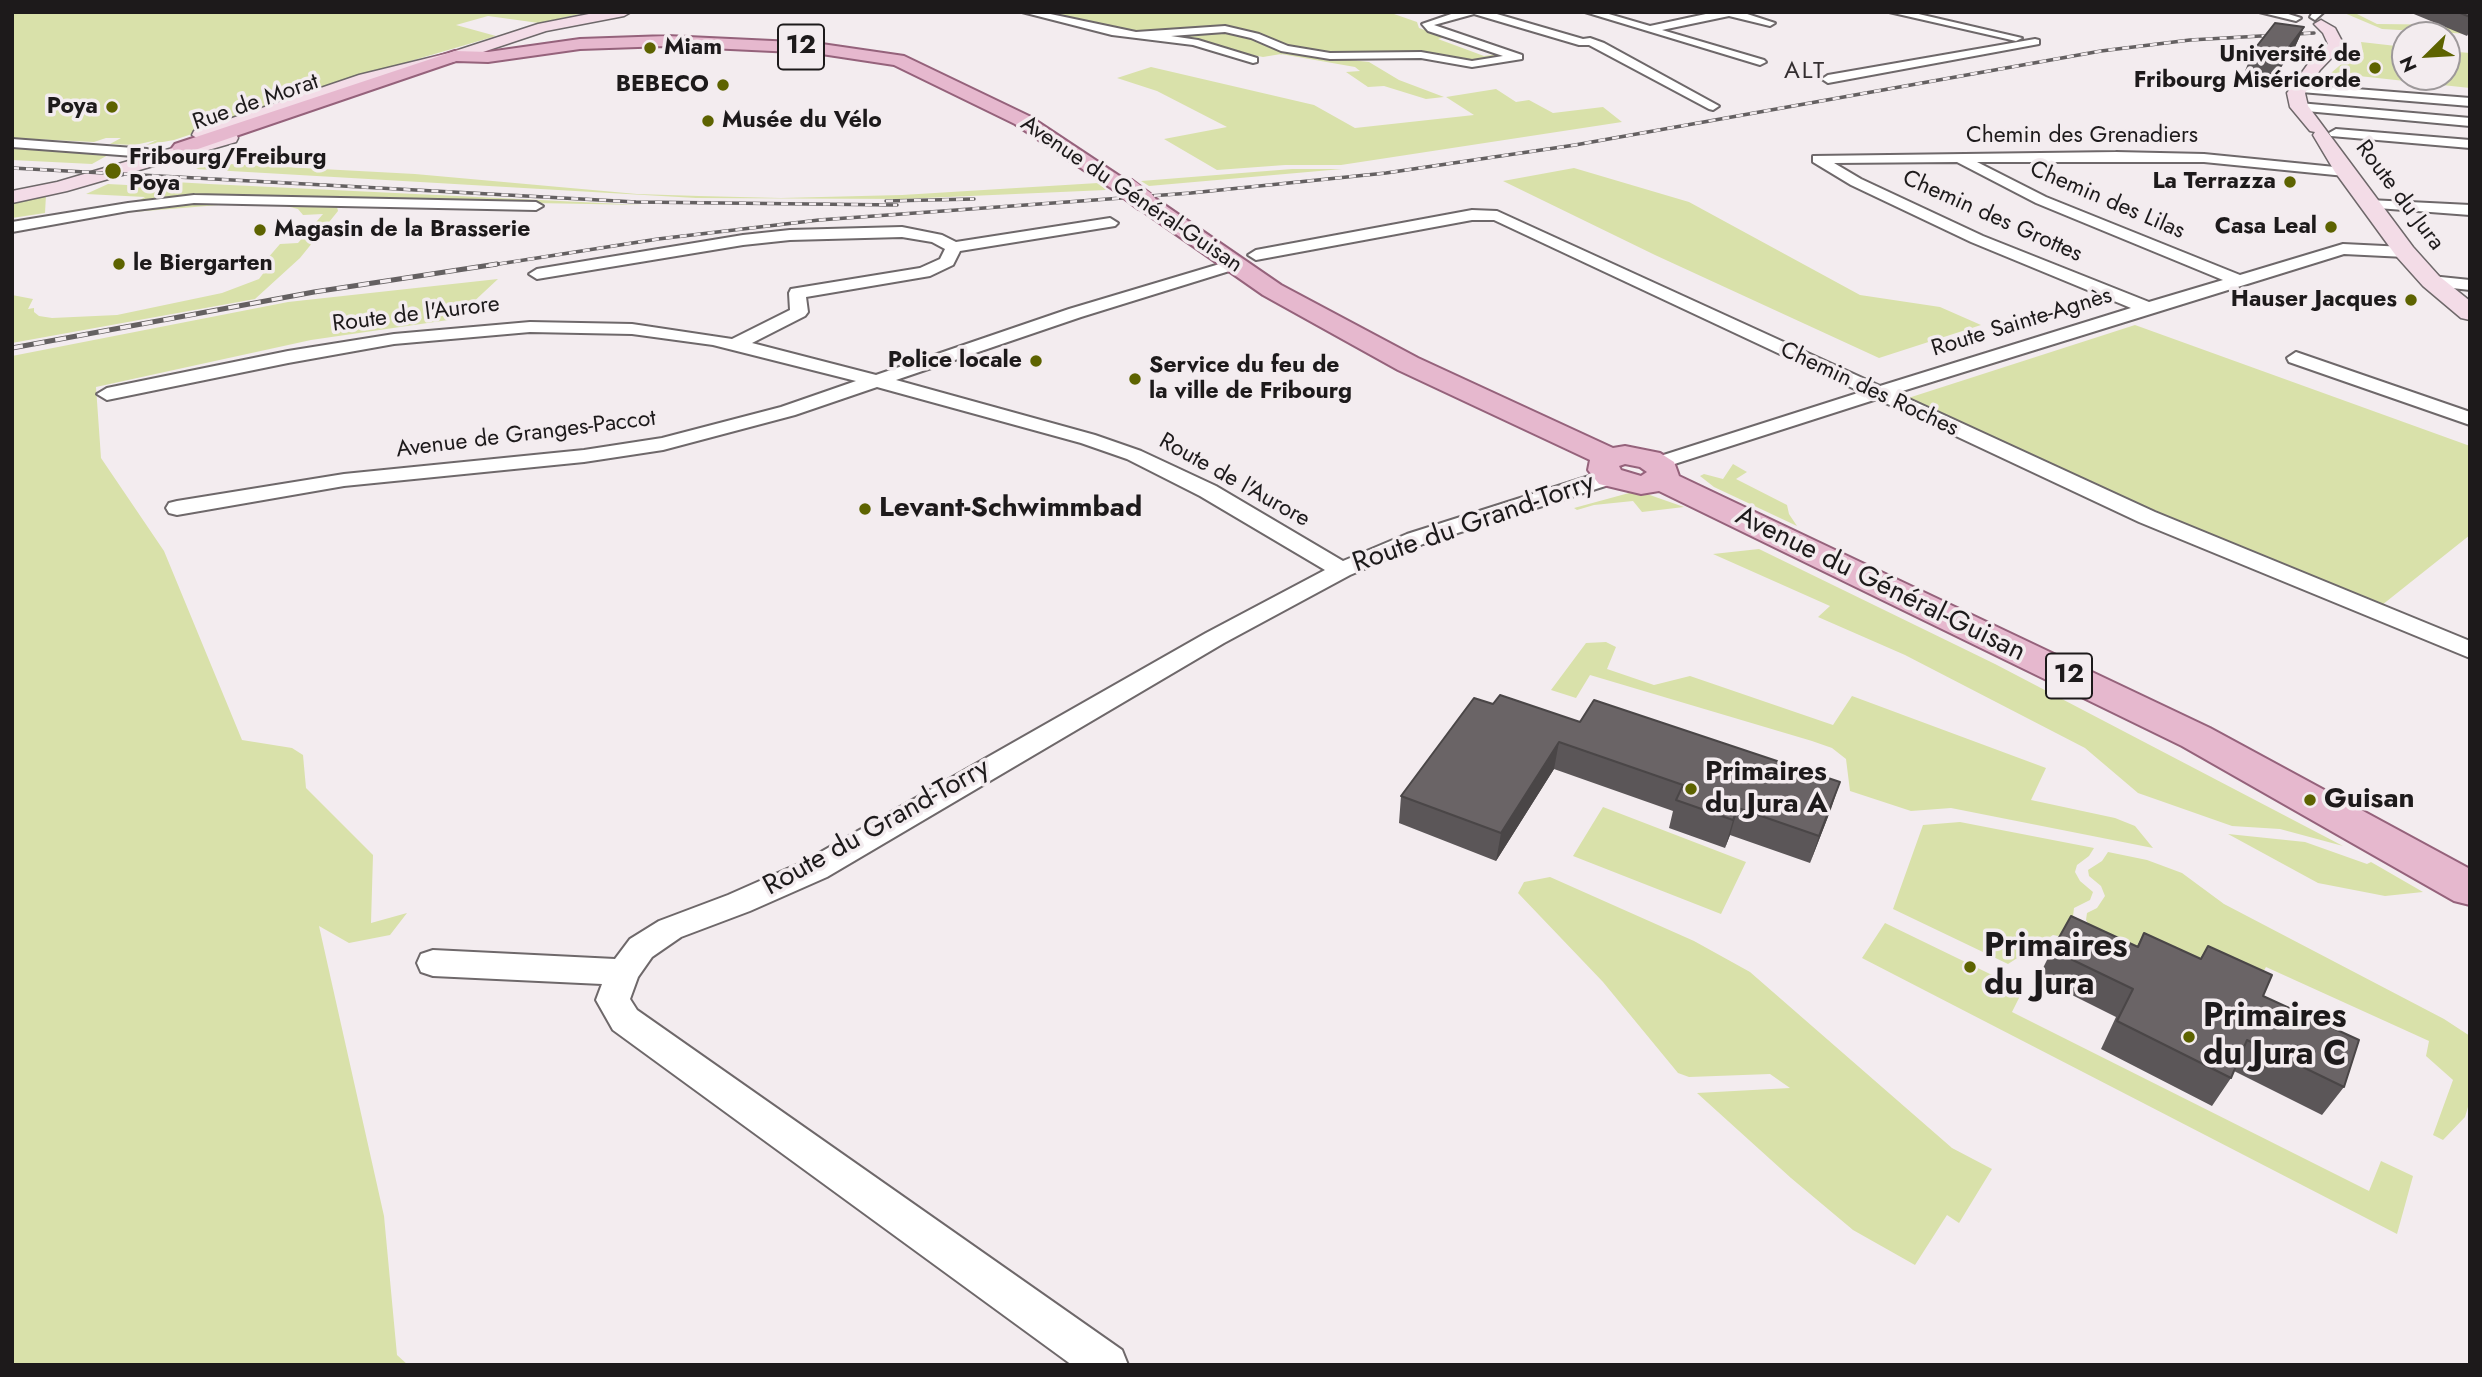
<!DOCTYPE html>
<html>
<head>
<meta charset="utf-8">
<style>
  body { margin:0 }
  #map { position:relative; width:2482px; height:1377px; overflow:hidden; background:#f3ecef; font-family:Jost,sans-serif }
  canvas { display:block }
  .frame { position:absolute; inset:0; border:14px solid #1d1a1b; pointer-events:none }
  .north { position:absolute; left:2391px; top:21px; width:70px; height:70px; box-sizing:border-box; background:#f3ecef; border:2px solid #9d989a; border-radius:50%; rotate:246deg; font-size:19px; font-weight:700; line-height:28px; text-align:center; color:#1d1a1b }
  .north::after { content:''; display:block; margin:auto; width:24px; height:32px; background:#5d6300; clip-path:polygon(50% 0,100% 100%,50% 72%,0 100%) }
</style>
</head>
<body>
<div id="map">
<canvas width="2482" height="1377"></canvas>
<div class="frame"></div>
<div class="north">N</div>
</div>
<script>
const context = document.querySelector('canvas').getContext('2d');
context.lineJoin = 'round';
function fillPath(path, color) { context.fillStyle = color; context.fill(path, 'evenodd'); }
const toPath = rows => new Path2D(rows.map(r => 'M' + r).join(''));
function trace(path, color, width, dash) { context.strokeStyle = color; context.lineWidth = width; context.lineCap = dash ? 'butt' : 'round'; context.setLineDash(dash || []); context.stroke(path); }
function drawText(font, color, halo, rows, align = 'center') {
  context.font = font + ' Jost,sans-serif'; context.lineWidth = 7; context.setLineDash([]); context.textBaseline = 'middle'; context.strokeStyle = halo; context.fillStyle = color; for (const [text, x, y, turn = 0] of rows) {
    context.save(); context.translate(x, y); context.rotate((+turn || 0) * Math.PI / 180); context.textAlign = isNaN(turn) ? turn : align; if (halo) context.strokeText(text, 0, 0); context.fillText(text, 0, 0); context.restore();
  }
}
fillPath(toPath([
  [12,12,589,12,539,23,488,16,456,25,496,36,414,60,174,140,146,145,157,140,135,145,110,144,121,138,106,138,94,142,12,138],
  [1035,12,1394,14,1417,22,1419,28,1445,37,1438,39,1484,56,1499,54,1504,58,1474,61,1425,55,1348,56,1301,51,1242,30,1121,32],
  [2342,12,2353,12,2377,24,2470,25,2470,34,2382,29],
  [1200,31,1234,32,1293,52,1263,57,1155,35],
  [2361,42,2405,47,2405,77,2447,77,2447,51,2470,53,2470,88,2331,73,2346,60,2351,61,2363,52],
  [1286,53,1369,62,1399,80,1444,97,1426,99,1384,86,1368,87,1346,72,1360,71,1355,67,1281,54],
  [1151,67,1314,105,1355,128,1474,115,1446,97,1496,89,1516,102,1529,100,1553,113,1603,107,1622,122,1341,165,1285,165,1217,170,1164,139,1227,127,1157,91,1117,78],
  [12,147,104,152,108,155,92,164,12,160],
  [210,163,415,174,637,194,699,196,781,198,902,195,1098,183,1106,190,902,199,696,198,196,169],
  [1574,168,1689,202,1860,295,1940,307,1981,325,1879,358,1655,255,1503,181],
  [1292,169,1342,169,1149,186,1141,181],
  [158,181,209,184,643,205,211,197,135,203,145,197,86,194,108,184,146,186],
  [46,195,45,213,12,218,12,204],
  [185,202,328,204,337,207,338,211,300,258,255,299,12,343,12,295,33,299,28,309,34,308,34,312,39,316,52,318,117,315,222,293,259,279,265,271,267,259,280,244,298,243,323,214,303,215,298,209,286,206,231,204,97,215],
  [498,279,455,319,311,340,96,387,101,458,164,551,242,740,292,748,303,755,306,788,373,855,371,923,407,913,390,935,349,943,319,926,384,1216,397,1355,408,1365,12,1365,12,356,288,302],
  [2135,325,2470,446,2470,535,2382,605,2223,542,1899,401],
  [1733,464,1747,472,1736,479,1787,505,1789,514,1797,526,1714,487,1700,476,1704,474,1723,479],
  [1629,493,1647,494,1684,507,1642,512,1633,501,1594,505,1577,510,1574,508],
  [1759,549,1995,664,2343,846,2280,829,2232,826,2138,793,2085,748,1905,655,1818,617,1830,606,1713,554],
  [1606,642,1616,647,1607,669,1654,685,1690,676,1833,725,1852,696,2046,768,2031,800,2115,818,2135,826,2153,848,1951,808,1911,811,1850,791,1846,759,1832,748,1812,741,1590,675,1576,698,1551,690,1586,643],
  [1603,807,1746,862,1721,914,1573,856],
  [1960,822,2094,848,2089,856,2077,865,2075,872,2080,881,2093,892,2090,900,2074,908,2073,916,2078,925,2068,938,2053,935,2008,964,1893,909,1923,825],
  [2228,834,2305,842,2367,864,2371,862,2423,892,2385,896,2318,883],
  [2108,852,2147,860,2182,873,2224,904,2444,1019,2470,1036,2470,1100,2465,1117,2443,1140,2433,1135,2453,1080,2426,1056,2429,1041,2266,967,2250,995,2091,929,2086,920,2087,913,2097,908,2105,896,2101,886,2089,876,2088,870,2102,861],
  [1550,877,1694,941,1750,972,1952,1148,1992,1169,1959,1223,1947,1215,1915,1265,1853,1230,1791,1178,1697,1093,1790,1088,1770,1074,1689,1077,1678,1073,1603,982,1518,893,1524,882],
  [1885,923,2023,990,2012,1012,2369,1191,2381,1161,2413,1176,2397,1234,1862,958]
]), '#d9e1aa');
const street = toPath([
  [1022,12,1041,12,1136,32,1225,26,1259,34,1288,46,1330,53,1421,52,1472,61,1503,56,1428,31,1422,24,1457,12,1490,12,1583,39,1590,38,1604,43,1719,106,1713,110,1709,109,1589,45,1579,45,1474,14,1434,25,1522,55,1522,59,1472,67,1421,58,1330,59,1281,51,1251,38,1225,32,1171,36,1198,40,1257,58,1257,62,1253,63,1193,45,1112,35,1022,12],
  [1585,12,1602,12,1650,26,1715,12,1741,12,1775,23,1770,26,1729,16,1662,30,1764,60,1766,62,1760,65,1585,12],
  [1889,12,1910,12,2022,38,2016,41,1889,12],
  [2259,12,2282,12,2301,18,2296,21,2259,12],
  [2313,12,2324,12,2315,20,2310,17,2313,12],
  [2035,39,2039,40,2039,44,1828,83,1822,79,1828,75,2035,39],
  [2305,85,2470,98,2470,106,2301,92,2301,86,2305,85],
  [2299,103,2470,118,2470,126,2295,110,2295,104,2299,103],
  [2336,129,2470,140,2470,148,2331,136,2329,133,2336,129],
  [12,139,147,149,154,153,147,157,12,147,12,139],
  [2116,152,2204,154,2345,168,2352,172,2345,176,2204,162,1977,162,2046,197,2240,275,2343,244,2405,247,2413,252,2405,257,2344,254,1896,393,2155,512,2470,641,2470,658,2139,522,1877,399,1665,467,1651,467,1648,463,1651,459,1861,392,1494,220,1472,220,1256,260,1248,255,1256,250,1472,210,1497,211,1880,386,2131,308,1971,242,1851,185,1813,162,1813,156,2116,152],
  [1957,162,2036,203,2223,280,2149,302,1983,236,1861,179,1834,163,1957,162],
  [194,195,536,202,543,206,536,210,194,203,128,211,12,232,12,222,128,203,194,195],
  [2369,200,2470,205,2470,215,2364,207,2362,204,2369,200],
  [1110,218,1118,223,1115,226,960,251,953,265,930,276,806,297,808,312,805,316,752,343,876,375,1069,309,1233,260,1241,265,1239,268,1081,317,896,380,1095,435,1141,451,1216,486,1343,561,1407,534,1602,472,1618,472,1621,477,1618,482,1423,544,1350,575,1224,643,827,877,750,911,681,937,652,957,638,977,630,999,637,1010,1122,1350,1128,1365,1072,1365,613,1030,596,1000,602,984,433,976,421,972,417,963,421,954,433,950,615,959,630,939,659,921,728,895,805,861,1206,633,1325,570,1200,496,1127,459,1081,443,877,387,795,415,663,450,584,462,344,486,177,515,169,513,166,508,169,503,177,501,344,474,584,450,662,438,781,407,856,381,713,345,632,334,530,332,394,344,288,363,107,400,97,394,107,388,288,351,394,334,530,322,632,324,732,339,790,310,789,293,791,289,920,268,940,259,945,249,932,242,902,237,790,240,743,245,537,279,529,274,537,269,743,235,790,230,902,227,942,235,956,242,1110,218],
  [2431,276,2470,280,2470,290,2425,285,2423,281,2431,276],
  [2296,352,2470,412,2470,425,2289,362,2287,358,2296,352]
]);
const secondary = toPath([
  [599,12,631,12,624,16,546,31,456,61,371,83,219,135,236,134,238,138,236,142,67,191,12,203,12,191,57,182,200,140,192,135,194,131,359,75,449,53,538,24,599,12],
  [2321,20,2335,28,2344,45,2320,70,2305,93,2308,106,2413,247,2439,276,2470,301,2470,320,2461,318,2423,286,2397,257,2335,172,2313,135,2315,132,2310,131,2290,107,2287,93,2308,64,2328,44,2323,33,2314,24,2321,20]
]);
const primary = toPath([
  [667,36,815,43,904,56,1029,116,1136,187,1133,192,1125,193,1117,192,1015,124,894,65,815,53,667,46,580,49,488,62,456,61,189,152,182,154,175,152,172,148,175,144,455,51,488,52,580,39,667,36],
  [1145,195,1153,197,1281,285,1418,358,1613,448,1625,446,1660,453,1674,462,1679,476,2210,728,2470,869,2470,905,2454,901,2182,746,1659,491,1641,494,1599,484,1588,470,1590,460,1398,370,1263,295,1137,207,1134,202,1137,197,1145,195],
  [1625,464,1640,467,1647,472,1641,476,1621,470,1619,466,1625,464]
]);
trace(street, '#6e686a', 4);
trace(secondary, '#6e686a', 3);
trace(primary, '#95627b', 4);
fillPath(street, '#fff');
fillPath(secondary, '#f3dce7');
fillPath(primary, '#e6b8ce');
const railFar1 = toPath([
  [12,168,636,202,897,205],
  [886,201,974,199],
  [486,266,658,239,819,220,1191,193,1386,173,1575,145,2101,51,2190,40,2314,33]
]);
const rail = toPath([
  [12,348,314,292,497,264]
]);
trace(railFar1, '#646061', 3.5);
trace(rail, '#646061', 5);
trace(railFar1, '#f3ecef', 2.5, [7]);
trace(rail, '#f3ecef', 3.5, [11]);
const primaryBridge = toPath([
  [1125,187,1145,202]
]);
trace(primaryBridge, '#95627b', 23, []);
trace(primaryBridge, '#e6b8ce', 21);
fillPath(toPath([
  [2409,12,2470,12,2470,31,2467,36],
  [2304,27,2295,47,2275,76,2245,71,2253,51],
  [1493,704,1831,809,1810,863,1730,835,1725,848,1669,828,1673,811,1554,769,1496,861,1399,823,1401,796],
  [2144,933,2200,959,2208,946,2263,996,2344,1087,2322,1115,2234,1071,2231,1078,2212,1106,2101,1049,2116,1017,2038,978,2052,950,2137,946]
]), '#5b5658');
fillPath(toPath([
  [2304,27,2295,47,2275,76,2283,55],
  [1559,742,1554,769,1496,861,1501,833],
  [1840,782,1831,809,1810,863,1819,836],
  [1738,808,1730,835,1725,848,1733,820]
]), '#4a4647');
const building = toPath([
  [2458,12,2470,12,2470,17,2458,12],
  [2275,23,2304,27,2283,55,2253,51,2275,23],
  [1500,695,1580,722,1594,700,1840,782,1819,836,1738,808,1733,820,1676,800,1683,785,1559,742,1501,833,1401,796,1474,698,1493,704,1500,695],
  [2071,916,2138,947,2144,933,2201,959,2208,946,2272,975,2263,996,2359,1040,2344,1087,2247,1040,2231,1078,2117,1021,2133,989,2052,950,2071,916]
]);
fillPath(building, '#6a6466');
trace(building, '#4a4647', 2);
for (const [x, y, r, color] of [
  [650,48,7,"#5d6300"],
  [2375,68,7,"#5d6300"],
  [723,85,7,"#5d6300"],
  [112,107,7,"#5d6300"],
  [708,121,7,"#5d6300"],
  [113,171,9,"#5d6300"],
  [2290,182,7,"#5d6300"],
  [2331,227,7,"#5d6300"],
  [260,230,7,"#5d6300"],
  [119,264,7,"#5d6300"],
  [2411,300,7,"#5d6300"],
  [1036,361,7,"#5d6300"],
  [1135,379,7,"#5d6300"],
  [865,509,7,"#5d6300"],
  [1691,789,7,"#5d6300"],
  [2310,800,7,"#5d6300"],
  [1970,967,7,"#5d6300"],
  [2189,1037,7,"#5d6300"]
]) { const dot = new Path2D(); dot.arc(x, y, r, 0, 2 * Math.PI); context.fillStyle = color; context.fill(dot); trace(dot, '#f3ecef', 2.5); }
drawText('bold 23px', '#1d1a1b', '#f3ecef', [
  ["Miam",664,48,"left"],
  ["Université de",2361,55],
  ["Fribourg Miséricorde",2361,81],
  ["BEBECO",709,85],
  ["Poya",98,107],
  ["Musée du Vélo",722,121,"left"],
  ["Fribourg/Freiburg",129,158,"left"],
  ["Poya",129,184,"left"],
  ["La Terrazza",2276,182],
  ["Casa Leal",2317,227],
  ["Magasin de la Brasserie",274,230,"left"],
  ["le Biergarten",133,264,"left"],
  ["Hauser Jacques",2397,300],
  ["Police locale",1022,361],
  ["Service du feu de",1149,366,"left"],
  ["la ville de Fribourg",1149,392,"left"]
], 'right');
drawText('23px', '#1d1a1b', '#f3ecef', [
  ["Rue de Morat",256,103,-19],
  ["Chemin des Grenadiers",2082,136],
  ["Avenue du Général-Guisan",1131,195,34],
  ["Route du Jura",2399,196,53],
  ["Chemin des Lilas",2107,201,23],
  ["Chemin des Grottes",1992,217,24],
  ["Route de l'Aurore",416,315,-7],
  ["Route Sainte-Agnès",2022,323,-17],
  ["Chemin des Roches",1869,390,25],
  ["Avenue de Granges-Paccot",526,435,-7],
  ["Route de l'Aurore",1234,481,29]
]);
context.letterSpacing = '2px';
drawText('24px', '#332e30', '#f3ecef', [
  ["ALT",1805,72]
]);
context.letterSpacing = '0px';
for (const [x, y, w] of [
  [801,47,46],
  [2069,676,46]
]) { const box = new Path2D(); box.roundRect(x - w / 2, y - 22.5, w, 45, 5); context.fillStyle = '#f3ecef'; context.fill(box); trace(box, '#1d1a1b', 2); }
drawText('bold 26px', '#1d1a1b', null, [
  ["12",801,47],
  ["12",2069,676]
]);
drawText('bold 28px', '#1d1a1b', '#f3ecef', [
  ["Levant-Schwimmbad",879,509],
  ["Primaires",1705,773],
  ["du Jura A",1705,805],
  ["Guisan",2324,800]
], 'left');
drawText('28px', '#1d1a1b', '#f3ecef', [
  ["Route du Grand-Torry",1474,524,-19],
  ["Avenue du Général-Guisan",1880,585,26],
  ["Route du Grand-Torry",877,828,-29]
]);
drawText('bold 33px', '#1d1a1b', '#f3ecef', [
  ["Primaires",1984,948],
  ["du Jura",1984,986],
  ["Primaires",2203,1018],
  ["du Jura C",2203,1056]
], 'left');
</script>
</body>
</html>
